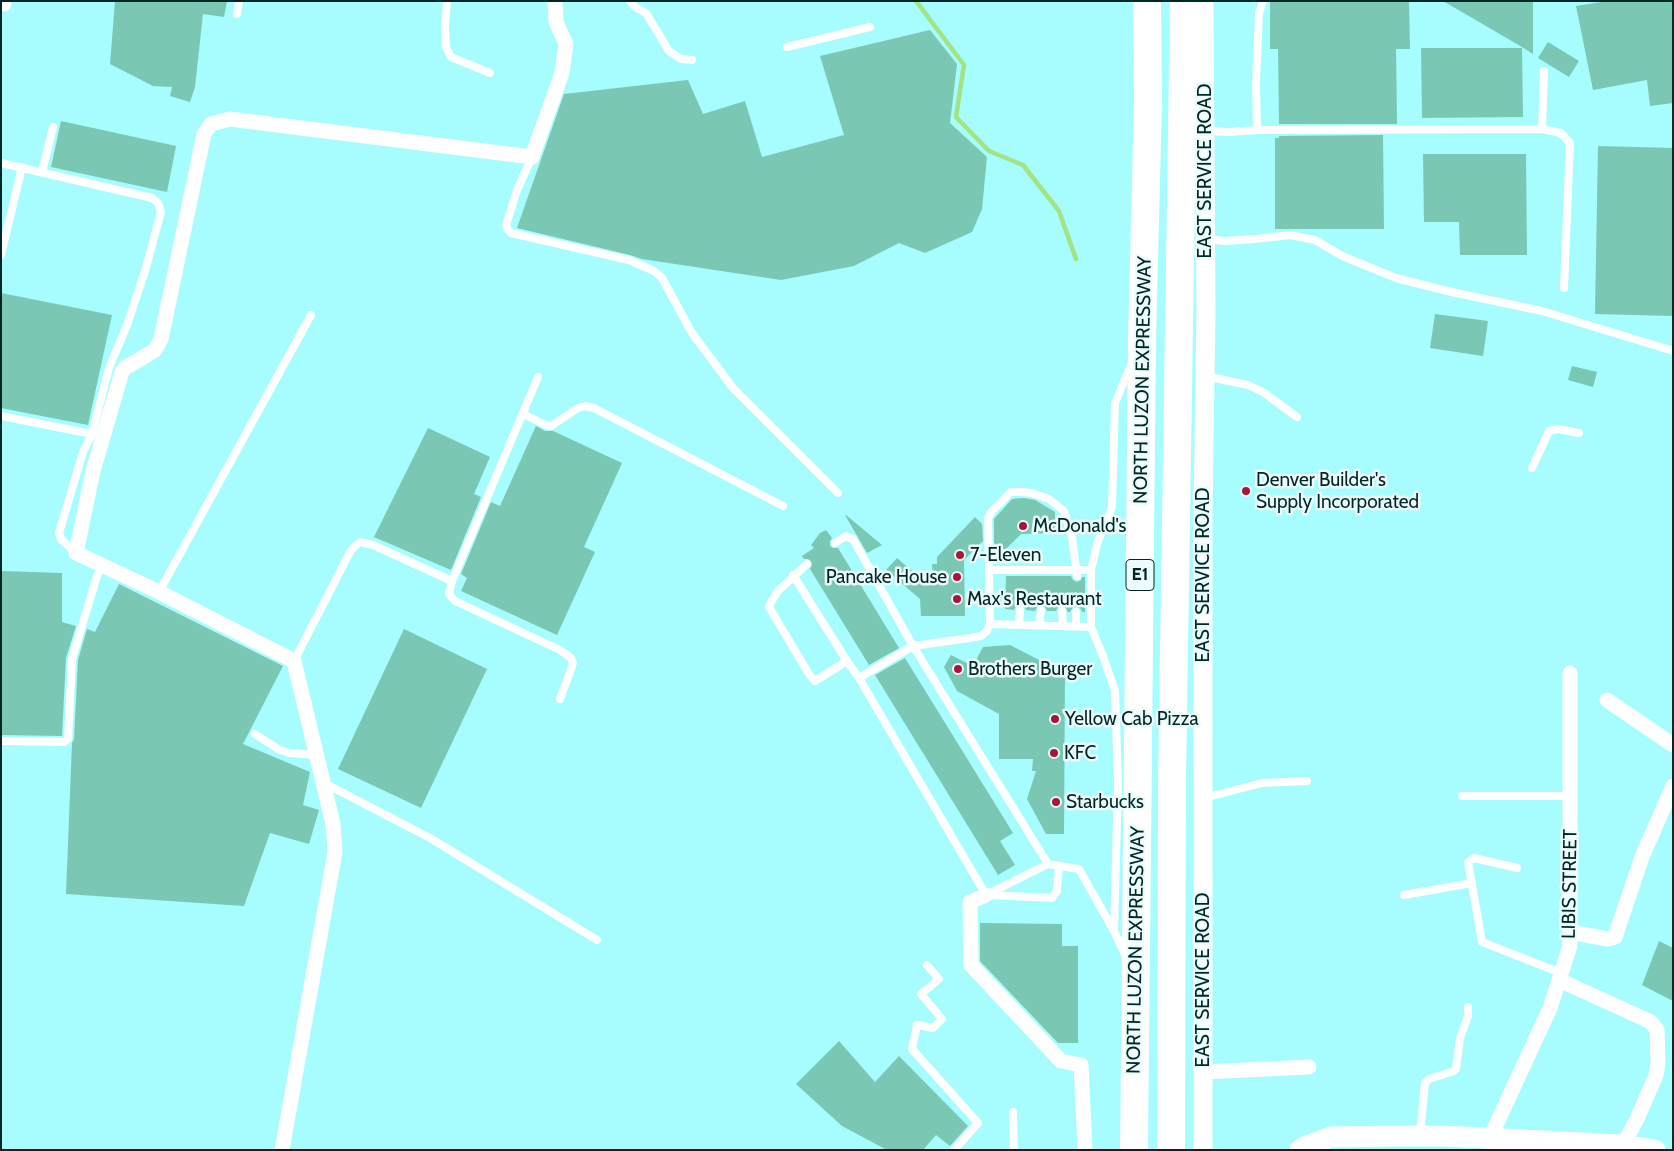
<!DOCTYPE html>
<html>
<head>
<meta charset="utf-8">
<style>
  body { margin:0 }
  #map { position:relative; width:1674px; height:1151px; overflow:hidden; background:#a7fcfd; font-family:Cabin,sans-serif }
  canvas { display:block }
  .frame { position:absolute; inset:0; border:2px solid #002626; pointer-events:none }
</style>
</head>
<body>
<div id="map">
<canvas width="1674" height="1151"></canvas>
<div class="frame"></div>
</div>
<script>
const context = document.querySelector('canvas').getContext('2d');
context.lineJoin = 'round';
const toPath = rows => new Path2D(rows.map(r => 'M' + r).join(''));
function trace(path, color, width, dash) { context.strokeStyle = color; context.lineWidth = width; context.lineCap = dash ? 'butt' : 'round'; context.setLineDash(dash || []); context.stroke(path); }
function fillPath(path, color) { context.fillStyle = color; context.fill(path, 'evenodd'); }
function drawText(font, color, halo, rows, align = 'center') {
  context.font = font + ' Cabin,sans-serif'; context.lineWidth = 5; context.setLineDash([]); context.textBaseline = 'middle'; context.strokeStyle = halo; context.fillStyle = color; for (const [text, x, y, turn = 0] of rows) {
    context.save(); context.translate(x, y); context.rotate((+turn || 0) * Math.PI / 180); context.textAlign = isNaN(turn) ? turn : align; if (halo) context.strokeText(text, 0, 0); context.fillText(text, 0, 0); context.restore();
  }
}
trace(toPath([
  [916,1,964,65,956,117,989,151,1023,165,1059,211,1076,259]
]), '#a2e383', 4.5);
fillPath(toPath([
  [115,1,227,1,224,17,203,14,195,87,190,102,170,96,172,87,153,86,110,64],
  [1443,1,1533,1,1533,54,1522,47],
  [1608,1,1673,1,1673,103,1650,106,1647,80,1593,90,1576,6],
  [1270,2,1409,2,1410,49,1396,49,1397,124,1279,124,1278,49,1270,49],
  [930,30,957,64,950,123,987,157,982,209,972,232,925,253,899,243,854,266,781,280,642,259,630,255,517,228,564,94,688,80,703,114,745,101,762,157,844,135,820,56],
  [1548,42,1579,61,1569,77,1538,58],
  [1421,48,1522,48,1523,117,1422,118],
  [61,121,176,146,167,192,51,167],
  [1383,135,1384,229,1275,229,1275,138,1279,138,1279,136],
  [1598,146,1673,148,1673,316,1595,314],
  [1423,154,1526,154,1527,255,1460,255,1459,222,1424,222],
  [1,293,112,315,88,425,1,408],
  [1435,314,1488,321,1483,356,1430,348],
  [1572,366,1597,372,1593,387,1568,380],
  [536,426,545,431,553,431,622,463,584,547,595,552,557,635,461,591,467,578,461,574,491,502,500,506],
  [428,428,490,457,474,494,481,497,451,570,374,537],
  [1024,498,1035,500,1055,512,1055,533,1021,534,1005,550,994,543,994,519,1012,499],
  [845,515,846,515,882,545,867,553],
  [975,517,982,524,983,541,964,560,965,616,921,616,920,599,886,570,897,558,917,575,933,575,932,564,937,564,937,557],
  [826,530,832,538,830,541,830,546,833,548,838,548,899,648,869,665,810,569,812,565,811,561,808,559,804,559,802,556,814,548,811,545,820,533],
  [1,571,62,573,62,622,76,626,66,658,62,736,1,735],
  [1006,576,1071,576,1073,580,1077,582,1081,580,1082,577,1085,577,1085,612,1082,612,1081,609,1076,606,1073,607,1070,612,1068,612,1066,608,1062,605,1058,607,1056,611,1047,611,1045,607,1041,605,1037,607,1035,611,1026,610,1024,606,1020,604,1016,606,1014,610,1005,609],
  [119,584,283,666,243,744,310,772,303,805,319,810,309,844,270,833,244,906,66,894,72,743,74,739,78,660,87,629,95,632],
  [404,629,487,669,421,808,338,769],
  [1010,645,1045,663,1039,673,1065,673,1064,834,1046,834,1027,799,1036,771,1032,771,1033,759,999,759,999,714,957,691,944,667,951,655,973,666,983,647],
  [905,658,1013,833,1000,841,1015,865,998,875,875,675],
  [980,923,1062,924,1062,946,1078,946,1078,1043,1058,1043,980,961],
  [1659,941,1673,948,1673,1001,1642,985],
  [839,1041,875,1082,899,1056,968,1126,950,1146,936,1135,923,1150,887,1150,842,1126,796,1084]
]), '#7ac7b4');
trace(toPath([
  [447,1,445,26,446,47,451,57,490,73],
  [630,1,635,7,646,13,669,51,681,59,692,60],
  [237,14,239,1],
  [787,47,870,27],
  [1542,129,1544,71],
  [1257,130,1542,129,1561,133,1570,143,1564,288],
  [1206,131,1229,132,1257,130,1256,83,1259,13,1263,1],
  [532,157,517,190,506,225,508,230,511,233,629,260,654,271,662,278,692,333,733,388,838,493],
  [1,163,152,198,158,203,161,212,145,271,127,325,109,368,92,434,83,452,59,533,61,539,76,553],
  [42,172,53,127],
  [1207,239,1224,241,1255,239,1290,235,1315,240,1342,256,1396,278,1447,291,1542,311,1673,351],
  [1,255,22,167],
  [1205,376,1248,385,1263,392,1297,417],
  [538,377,452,581,449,594,455,601,560,650,571,658,573,663,571,669,560,699],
  [523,414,546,425,551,426,578,408,585,406,594,408,783,506],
  [1,416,92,434],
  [1532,468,1549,431,1558,429,1579,433],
  [835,543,846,536,853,539,913,646,1048,864],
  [807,564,778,591,770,604,769,607,809,674,815,681,847,661,859,678,986,895],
  [989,570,988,518,992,511,1011,492,1022,492,1032,493,1049,499,1064,511,1072,537,1077,576],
  [793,575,847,661],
  [159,592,311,315],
  [1062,611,1063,626],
  [990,624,1091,627],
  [1019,625,1020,610],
  [1039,625,1041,611],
  [1076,626,1076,612],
  [294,661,350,552,355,546,360,542,373,545,452,581],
  [859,678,913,646,970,638,981,636,987,631,990,624,989,570,1091,570],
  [255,734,278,749,289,753,317,755],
  [1,741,64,742,68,739,72,659,97,576,103,565],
  [324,783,430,838,597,940],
  [1462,796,1570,796],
  [1204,798,1262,783,1307,781],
  [1517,868,1474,858,1468,862,1482,942,1561,973],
  [986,895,1048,864,1079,869,1114,931,1126,957],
  [988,895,1052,898,1057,891,1059,866],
  [1404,895,1472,883],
  [1114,931,1118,783,1115,691,1103,656,1091,627,1091,570,1097,544,1112,507,1115,403,1131,365],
  [927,965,939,979,921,994,942,1019,933,1028,917,1025,912,1049,978,1123,954,1150],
  [1013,1112,1014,1150],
  [1420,1134,1425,1083,1429,1079,1454,1071,1456,1069,1460,1038,1468,1016,1468,1007]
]), '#fff', 8);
trace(toPath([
  [4,4,4,1],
  [1607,700,1673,745],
  [986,895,970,902,971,965,1061,1061,1081,1065,1085,1150],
  [1570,932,1608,939,1615,937,1642,857,1673,786],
  [1559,980,1651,1022,1657,1030,1658,1063,1656,1075,1637,1119,1623,1145],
  [1203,1072,1309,1067],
  [1490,1138,1550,1008,1570,946,1570,673],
  [282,1150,335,852,333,824,294,661,159,592,76,553,93,471,122,372,125,368,155,350,161,339,204,134,211,124,230,119,532,157,562,73,566,44,556,22,555,1]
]), '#fff', 15);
trace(toPath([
  [1203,1150,1203,510,1206,311,1204,1]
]), '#fff', 19);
trace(toPath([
  [1300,1150,1304,1147,1331,1137,1395,1136,1443,1136,1623,1145,1655,1150]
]), '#fff', 21);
trace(toPath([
  [1134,1150,1142,338,1148,102,1147,1],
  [1171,1150,1172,779,1184,1]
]), '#fff', 28);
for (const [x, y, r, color] of [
  [1246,491,5,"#aa1438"],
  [1023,526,5,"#aa1438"],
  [960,555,5,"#aa1438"],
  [957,577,5,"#aa1438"],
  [957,599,5,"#aa1438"],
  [958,669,5,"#aa1438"],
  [1055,719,5,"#aa1438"],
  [1054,753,5,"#aa1438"],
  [1056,802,5,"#aa1438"]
]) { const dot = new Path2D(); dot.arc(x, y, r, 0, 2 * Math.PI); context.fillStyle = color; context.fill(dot); trace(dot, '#ecfbfb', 2); }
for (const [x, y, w] of [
  [1140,575,28]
]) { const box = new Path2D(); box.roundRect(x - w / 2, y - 15.5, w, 31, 4); context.fillStyle = '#ecfbfb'; context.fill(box); trace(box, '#002626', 1); }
drawText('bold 18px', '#002626', null, [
  ["E1",1140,575]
]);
drawText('19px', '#002626', '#ecfbfb', [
  ["EAST SERVICE ROAD",1205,171,-90],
  ["NORTH LUZON EXPRESSWAY",1143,380,-89],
  ["EAST SERVICE ROAD",1203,575,-90],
  ["LIBIS STREET",1570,884,-89],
  ["NORTH LUZON EXPRESSWAY",1136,950,-89],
  ["EAST SERVICE ROAD",1203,980,-90]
]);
drawText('19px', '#002626', '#ecfbfb', [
  ["Denver Builder's",1256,480],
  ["Supply Incorporated",1256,502],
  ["McDonald's",1033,526],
  ["7-Eleven",970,555],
  ["Pancake House",947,577,"right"],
  ["Max's Restaurant",967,599],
  ["Brothers Burger",968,669],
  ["Yellow Cab Pizza",1065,719],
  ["KFC",1064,753],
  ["Starbucks",1066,802]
], 'left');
</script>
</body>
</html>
